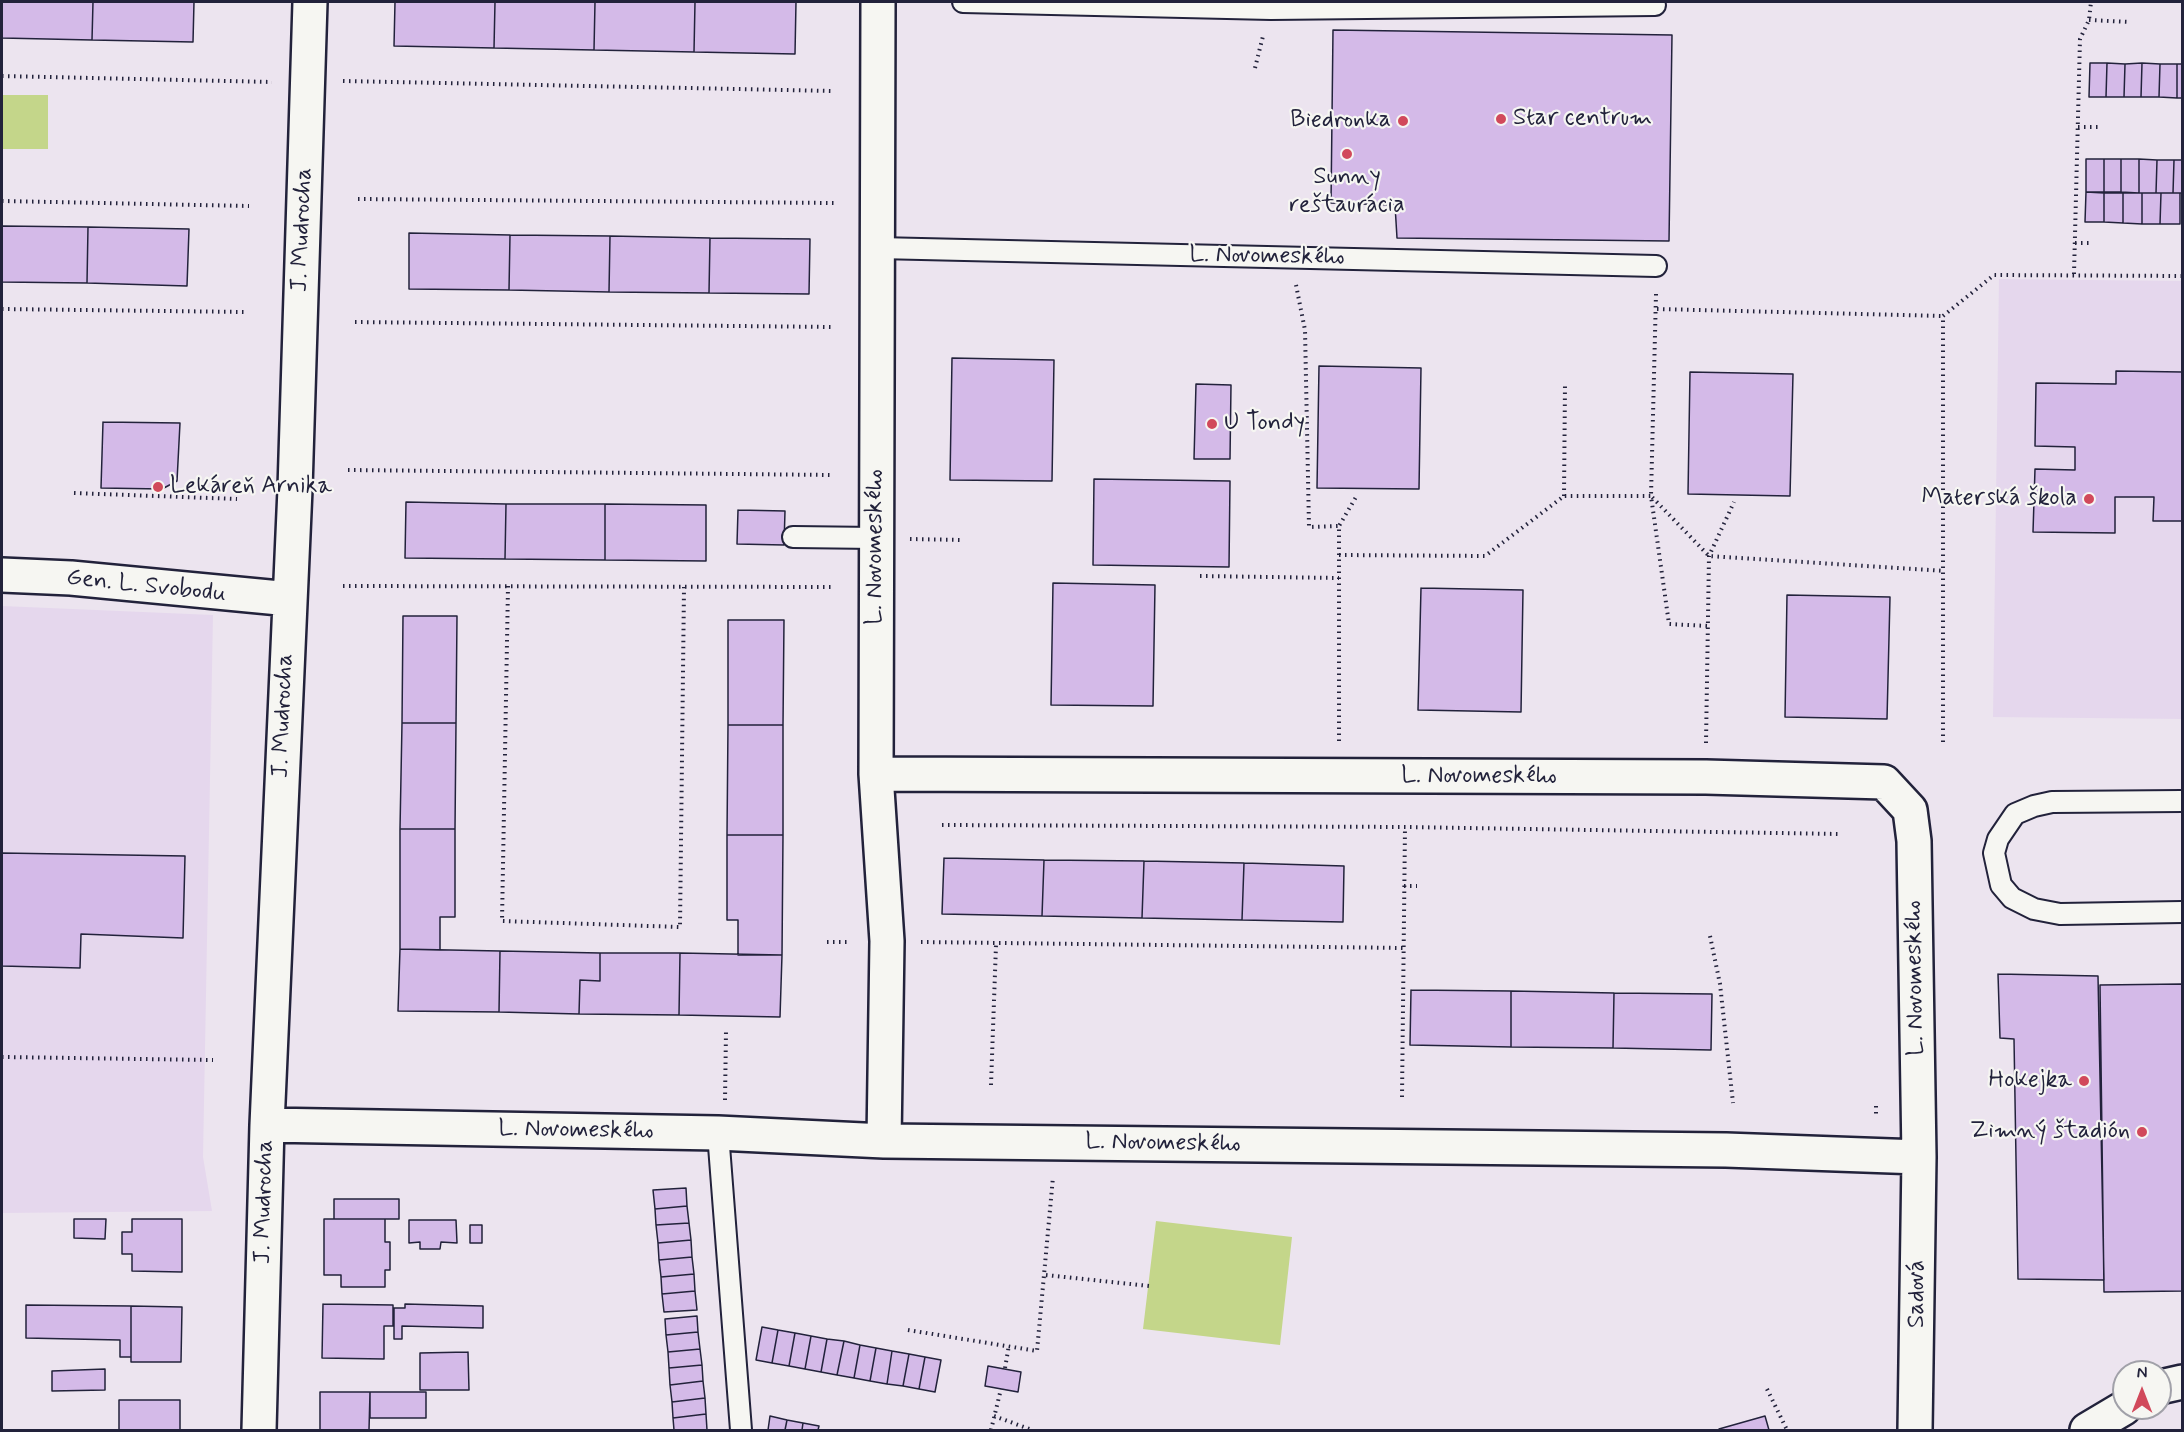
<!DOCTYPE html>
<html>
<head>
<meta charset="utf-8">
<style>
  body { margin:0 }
  #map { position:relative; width:2184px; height:1432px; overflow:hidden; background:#ece4ef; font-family:Mynerve,sans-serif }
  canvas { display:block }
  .frame { position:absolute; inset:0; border:3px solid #22223b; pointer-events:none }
  .north { position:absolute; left:2112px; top:1360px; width:60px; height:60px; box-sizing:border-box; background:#f6f6f2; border:2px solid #a1a1a9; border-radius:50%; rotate:0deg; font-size:16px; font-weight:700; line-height:24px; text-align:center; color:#22223b }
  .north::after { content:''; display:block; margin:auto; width:21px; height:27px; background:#d1495b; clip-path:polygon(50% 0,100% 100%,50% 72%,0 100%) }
</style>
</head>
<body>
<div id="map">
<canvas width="2184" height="1432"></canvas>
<div class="frame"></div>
<div class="north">N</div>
</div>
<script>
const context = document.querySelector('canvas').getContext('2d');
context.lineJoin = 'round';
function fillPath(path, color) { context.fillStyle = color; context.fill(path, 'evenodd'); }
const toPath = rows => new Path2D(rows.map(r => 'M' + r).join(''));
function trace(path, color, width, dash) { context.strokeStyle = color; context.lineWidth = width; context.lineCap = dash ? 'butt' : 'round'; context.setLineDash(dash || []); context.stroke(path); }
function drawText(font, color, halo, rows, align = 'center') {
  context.font = font + ' Mynerve,sans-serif'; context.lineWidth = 4.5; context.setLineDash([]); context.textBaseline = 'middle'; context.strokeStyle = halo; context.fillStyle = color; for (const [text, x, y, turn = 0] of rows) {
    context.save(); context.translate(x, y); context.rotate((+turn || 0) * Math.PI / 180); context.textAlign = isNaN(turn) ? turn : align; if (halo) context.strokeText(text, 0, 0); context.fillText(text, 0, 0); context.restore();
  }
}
fillPath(toPath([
  [1999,279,2182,281,2182,719,1993,717],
  [2,606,213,615,203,1157,212,1211,2,1213]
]), '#e5d7ed');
fillPath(toPath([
  [2,95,48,95,48,149,2,149],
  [1156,1221,1292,1237,1280,1345,1143,1329]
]), '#c4d68a');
const building = toPath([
  [2,2,93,2,92,40,2,38,2,2],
  [93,2,194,2,193,42,92,40,93,2],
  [395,2,495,2,494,48,394,46,395,2],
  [495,2,595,2,594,50,494,48,495,2],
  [595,2,695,2,694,52,594,50,595,2],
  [695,2,796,2,795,54,694,52,695,2],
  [1333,30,1672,35,1669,241,1397,238,1395,205,1331,203,1333,30],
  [2090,63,2107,63,2106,97,2089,97,2090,63],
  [2107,63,2125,64,2124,97,2106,97,2107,63],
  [2142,63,2160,64,2159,97,2141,97,2142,63],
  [2142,63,2141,97,2124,97,2125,64,2142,63],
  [2160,64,2177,64,2177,98,2159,97,2160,64],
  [2177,64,2182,64,2182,98,2177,98,2177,64],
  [2086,159,2104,159,2104,192,2086,192,2086,159],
  [2104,159,2121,159,2121,192,2104,192,2104,159],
  [2121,159,2139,159,2139,193,2121,192,2121,159],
  [2139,159,2157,160,2156,193,2139,193,2139,159],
  [2157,160,2174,160,2173,193,2156,193,2157,160],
  [2174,160,2182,160,2182,193,2173,193,2174,160],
  [2086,192,2104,193,2104,222,2085,222,2086,192],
  [2104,193,2123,193,2123,223,2104,222,2104,193],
  [2123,193,2142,193,2142,224,2123,223,2123,193],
  [2142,193,2161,193,2160,224,2142,224,2142,193],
  [2161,193,2180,193,2180,224,2160,224,2161,193],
  [2,226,88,227,87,283,2,282,2,226],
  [88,227,189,229,187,286,87,283,88,227],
  [409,233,510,235,509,290,409,289,409,233],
  [510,235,610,236,609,292,509,290,510,235],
  [610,236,710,238,709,293,609,292,610,236],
  [710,238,810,239,809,294,709,293,710,238],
  [952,358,1054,360,1052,481,950,480,952,358],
  [1319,366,1421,368,1419,489,1317,488,1319,366],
  [2116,371,2182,372,2182,521,2153,521,2154,497,2115,497,2115,533,2033,532,2035,469,2075,470,2075,447,2035,446,2036,383,2116,384,2116,371],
  [1690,372,1793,374,1790,496,1688,494,1690,372],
  [1196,384,1231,385,1230,459,1194,459,1196,384],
  [103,422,180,423,177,481,162,489,101,488,103,422],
  [1094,479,1230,481,1229,567,1093,565,1094,479],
  [406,502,506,504,505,559,405,558,406,502],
  [506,504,605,504,605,560,505,559,506,504],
  [605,504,706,505,706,561,605,560,605,504],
  [738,510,785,511,784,545,737,544,738,510],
  [1053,583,1155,585,1153,706,1051,705,1053,583],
  [1421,588,1523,590,1521,712,1418,710,1421,588],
  [1787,595,1890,597,1887,719,1785,717,1787,595],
  [403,616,457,616,456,723,402,723,403,616],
  [728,620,784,620,783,725,728,725,728,620],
  [402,723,456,723,455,829,400,829,402,723],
  [728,725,783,725,783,835,727,835,728,725],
  [400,829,455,829,455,917,440,917,440,950,400,949,400,829],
  [727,835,783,835,782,955,738,955,738,920,727,920,727,835],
  [2,853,185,856,183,938,81,934,80,968,2,966,2,853],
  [944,858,1044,860,1042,916,942,914,944,858],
  [1044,860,1144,861,1142,918,1042,916,1044,860],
  [1144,861,1244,863,1242,920,1142,918,1144,861],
  [1244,863,1344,866,1343,922,1242,920,1244,863],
  [400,949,500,951,499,1012,398,1011,400,949],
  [500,951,600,953,600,981,580,980,579,1014,499,1012,500,951],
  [600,953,680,953,679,1015,579,1014,580,980,600,981,600,953],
  [680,953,782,955,780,1017,679,1015,680,953],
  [1998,974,2098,976,2104,1280,2018,1279,2014,1039,2000,1038,1998,974],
  [2182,984,2182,1291,2104,1292,2100,985,2182,984],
  [1411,990,1511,991,1511,1047,1410,1045,1411,990],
  [1511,991,1614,993,1613,1048,1511,1047,1511,991],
  [1614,993,1712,994,1711,1050,1613,1048,1614,993],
  [686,1188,687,1206,655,1209,653,1190,686,1188],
  [334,1199,399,1199,399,1219,334,1219,334,1199],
  [687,1206,689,1223,656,1225,655,1209,687,1206],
  [74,1219,106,1219,105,1239,74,1238,74,1219],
  [132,1219,182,1219,182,1272,132,1271,132,1254,122,1254,122,1232,132,1232,132,1219],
  [324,1219,385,1219,385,1242,390,1242,390,1270,385,1270,385,1287,341,1287,341,1275,324,1275,324,1219],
  [409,1220,456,1220,457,1243,441,1242,440,1249,420,1249,420,1242,409,1243,409,1220],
  [689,1223,691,1240,658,1243,656,1225,689,1223],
  [470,1225,482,1225,482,1243,470,1243,470,1225],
  [691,1240,692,1257,659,1260,658,1243,691,1240],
  [692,1257,694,1274,661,1277,659,1260,692,1257],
  [694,1274,695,1291,662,1294,661,1277,694,1274],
  [695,1291,697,1310,664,1312,662,1294,695,1291],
  [323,1304,393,1305,393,1326,384,1326,384,1359,322,1358,323,1304],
  [405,1304,483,1306,483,1328,402,1326,402,1339,394,1339,394,1308,405,1308,405,1304],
  [26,1305,131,1306,131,1357,120,1357,120,1340,26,1338,26,1305],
  [131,1306,182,1307,181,1362,131,1362,131,1306],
  [697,1316,698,1332,666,1335,665,1319,697,1316],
  [762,1327,778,1330,772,1363,756,1360,762,1327],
  [778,1330,795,1333,789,1366,772,1363,778,1330],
  [698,1332,700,1349,668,1352,666,1335,698,1332],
  [795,1333,811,1336,805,1369,789,1366,795,1333],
  [811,1336,827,1339,821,1372,805,1369,811,1336],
  [827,1339,844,1341,837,1375,821,1372,827,1339],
  [844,1341,860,1345,854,1378,837,1375,844,1341],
  [860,1345,876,1348,870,1381,854,1378,860,1345],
  [876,1348,892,1351,887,1384,870,1381,876,1348],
  [700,1349,702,1365,669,1368,668,1352,700,1349],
  [892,1351,909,1354,903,1386,887,1384,892,1351],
  [468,1352,469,1390,420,1390,420,1353,468,1352],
  [909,1354,925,1357,919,1389,903,1386,909,1354],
  [925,1357,941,1360,935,1392,919,1389,925,1357],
  [702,1365,703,1381,670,1385,669,1368,702,1365],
  [988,1366,1021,1372,1018,1392,985,1386,988,1366],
  [105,1369,105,1390,52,1391,52,1371,105,1369],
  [703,1381,705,1398,672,1402,670,1385,703,1381],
  [320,1392,370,1392,369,1430,320,1430,320,1392],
  [370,1392,426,1392,426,1418,370,1418,370,1392],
  [705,1398,706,1414,673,1418,672,1402,705,1398],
  [119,1400,180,1400,180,1430,119,1430,119,1400],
  [706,1414,707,1430,674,1430,673,1418,706,1414],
  [770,1416,787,1420,785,1430,768,1430,770,1416],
  [1765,1416,1769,1430,1720,1430,1719,1429,1765,1416],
  [787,1420,803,1423,802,1430,785,1430,787,1420],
  [803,1423,819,1426,818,1430,802,1430,803,1423]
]);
fillPath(building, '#d4bae8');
trace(building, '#22223b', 1.5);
const lane = toPath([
  [963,2,1271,9,1655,5],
  [878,248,1656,266],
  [793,537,876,538],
  [2182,801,2052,802,2034,806,2015,814,1998,839,1994,853,2001,885,2012,898,2034,909,2060,914,2182,912],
  [718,1133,741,1430]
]);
const street = toPath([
  [878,2,876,774,887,941,884,1141],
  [2,575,71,578,290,599],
  [876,774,1706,777,1884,782,1910,810,1914,841,1919,1157,1915,1430],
  [267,1125,718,1133,884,1141,1726,1150,1919,1157],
  [2160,1387,2182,1382],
  [259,1430,267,1125,295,489,310,2],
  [2087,1430,2124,1408]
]);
trace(lane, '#22223b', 24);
trace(street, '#22223b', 38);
trace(toPath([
  [2089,20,2130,22],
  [1255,68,1263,36],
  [2,76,272,82],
  [343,81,834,91],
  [2078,127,2099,127],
  [358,199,834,203],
  [2,201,249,206],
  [2075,243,2093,243],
  [2074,274,2080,39,2089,20,2091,2],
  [1296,285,1305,330,1309,527,1339,526],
  [1656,294,1651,496,1709,556,1945,571],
  [2,309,245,312],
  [1657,309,1943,316],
  [355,322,833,327],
  [348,470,833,475],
  [74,493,237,499],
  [1564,496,1565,384],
  [910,539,961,540],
  [1339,555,1485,556,1564,496,1651,496,1669,624,1708,626],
  [1200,576,1339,578],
  [343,586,833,587],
  [508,586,502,921,680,927,684,587],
  [1339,741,1339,526,1356,497],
  [1943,742,1943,316,1994,275,2182,276],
  [1706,743,1709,556,1734,502],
  [942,825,1405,827,1839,834],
  [1404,886,1417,886],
  [1710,936,1720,984,1733,1103],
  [827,942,851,942],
  [921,942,1404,948],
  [2,1057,213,1060],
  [991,1085,996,945],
  [1402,1097,1405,827],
  [725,1100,726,1031],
  [1876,1106,1876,1116],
  [1046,1275,1149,1286],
  [908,1330,1037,1351,1053,1177],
  [1005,1368,1009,1345],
  [1767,1389,1787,1430],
  [994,1416,1032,1430],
  [991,1430,1001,1389]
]), '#22223b', 4, [1.5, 4.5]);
trace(lane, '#f6f6f2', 20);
trace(street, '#f6f6f2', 33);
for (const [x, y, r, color] of [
  [1501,119,6,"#d1495b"],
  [1403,121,6,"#d1495b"],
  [1347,154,6,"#d1495b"],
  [1212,424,6,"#d1495b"],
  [158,487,6,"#d1495b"],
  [2089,499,6,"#d1495b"],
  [2084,1081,6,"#d1495b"],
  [2142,1132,6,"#d1495b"]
]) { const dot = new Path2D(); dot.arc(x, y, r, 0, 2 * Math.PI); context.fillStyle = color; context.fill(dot); trace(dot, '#f6f6f2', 2); }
drawText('24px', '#22223b', '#f6f6f2', [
  ["Star centrum",1513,119,"left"],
  ["Biedronka",1391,121],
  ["Sunny",1347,178,"center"],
  ["reštaurácia",1347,206,"center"],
  ["U Tondy",1224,424,"left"],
  ["Lekáreň Arnika",170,487,"left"],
  ["Materská škola",2077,499],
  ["Hokejka",2072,1081],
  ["Zimný štadión",2130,1132]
], 'right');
drawText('24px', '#22223b', '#f6f6f2', [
  ["J. Mudrocha",303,230,-88],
  ["L. Novomeského",1267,257,1],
  ["L. Novomeského",876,547,-90],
  ["Gen. L. Svobodu",146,587,6],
  ["J. Mudrocha",284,716,-88],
  ["L. Novomeského",1479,777],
  ["L. Novomeského",1916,978,-91],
  ["L. Novomeského",576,1131,1],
  ["L. Novomeského",1163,1144,1],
  ["J. Mudrocha",265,1202,-89],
  ["Sadová",1918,1294,-90]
]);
</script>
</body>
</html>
